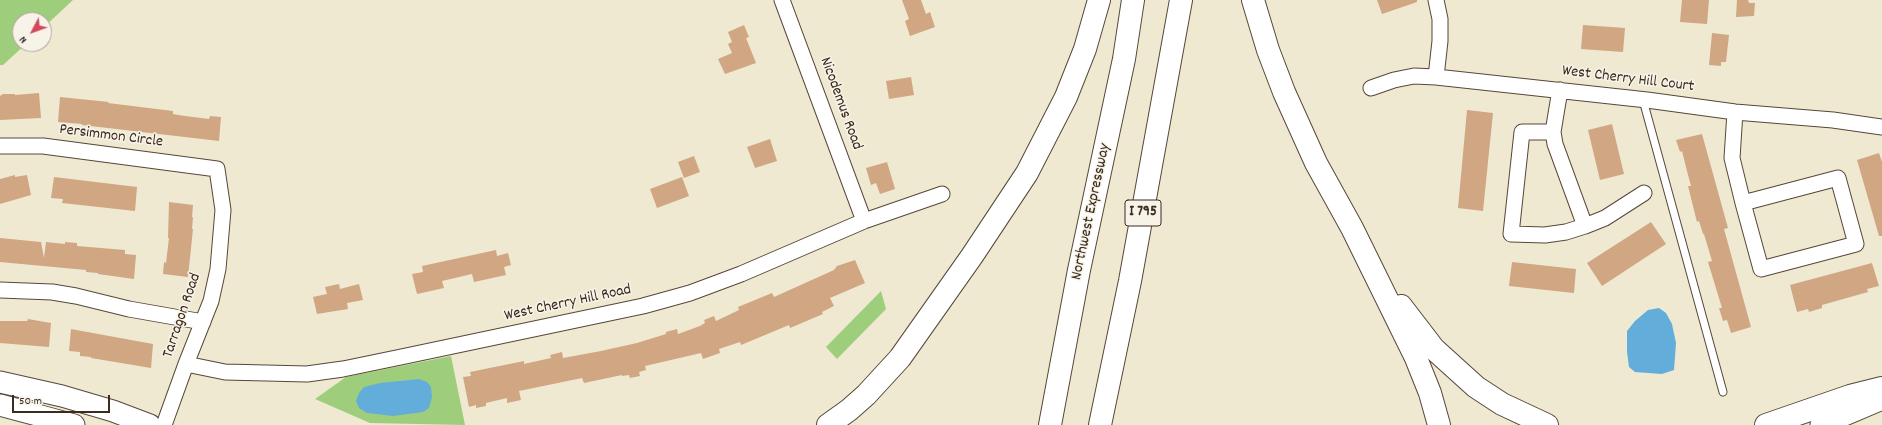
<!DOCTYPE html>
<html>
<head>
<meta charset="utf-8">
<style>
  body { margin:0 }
  #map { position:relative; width:1882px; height:425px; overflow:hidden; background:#efe9d2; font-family:Dekko,sans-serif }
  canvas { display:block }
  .north { position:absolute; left:12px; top:12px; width:40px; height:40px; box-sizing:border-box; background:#f7f3e8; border:1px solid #aca397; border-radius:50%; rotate:229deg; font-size:11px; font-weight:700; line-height:16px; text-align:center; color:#3b2a1e }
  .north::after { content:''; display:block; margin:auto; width:14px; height:18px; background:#d1495b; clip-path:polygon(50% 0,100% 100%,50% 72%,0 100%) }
  .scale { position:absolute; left:12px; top:395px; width:98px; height:18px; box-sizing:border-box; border:2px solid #3b2a1e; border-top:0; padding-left:5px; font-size:12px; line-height:14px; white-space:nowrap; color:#3b2a1e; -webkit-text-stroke:3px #f7f3e8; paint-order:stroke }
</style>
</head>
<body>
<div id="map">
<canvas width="1882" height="425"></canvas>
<div class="north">N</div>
<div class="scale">50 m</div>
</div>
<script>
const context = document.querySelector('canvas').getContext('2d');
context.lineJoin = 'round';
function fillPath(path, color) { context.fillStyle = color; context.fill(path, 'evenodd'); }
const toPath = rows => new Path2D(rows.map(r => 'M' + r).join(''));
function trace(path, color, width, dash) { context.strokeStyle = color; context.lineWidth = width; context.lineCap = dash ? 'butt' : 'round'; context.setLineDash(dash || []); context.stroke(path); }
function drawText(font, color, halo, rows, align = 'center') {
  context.font = font + ' Dekko,sans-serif'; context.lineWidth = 3; context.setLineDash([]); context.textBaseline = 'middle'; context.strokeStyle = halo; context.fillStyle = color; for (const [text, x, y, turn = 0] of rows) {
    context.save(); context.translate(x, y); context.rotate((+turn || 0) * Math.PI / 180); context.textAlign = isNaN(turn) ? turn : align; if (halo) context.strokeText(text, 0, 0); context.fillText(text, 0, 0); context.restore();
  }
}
fillPath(toPath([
  [0,0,73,0,44,27,44,20,20,20,20,44,26,44,3,65,0,65],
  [881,291,886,309,837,359,826,347],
  [451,356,465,425,370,423,315,399,346,377]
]), '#9ece7c');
fillPath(toPath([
  [1659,308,1666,313,1672,324,1676,343,1674,370,1662,374,1635,372,1629,367,1627,352,1627,331,1635,321,1648,310],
  [419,379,427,382,431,387,432,397,429,408,423,412,393,416,367,413,359,408,356,401,359,393,364,387,380,383]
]), '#63addb');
fillPath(toPath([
  [902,0,921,0,926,14,930,12,935,27,910,36,905,21,909,19],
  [1377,0,1417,0,1417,2,1382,14],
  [1682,0,1709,0,1707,24,1680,22],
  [1737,0,1748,0,1749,3,1755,3,1754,16,1736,17],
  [744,25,749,37,746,38,756,63,725,74,718,59,732,53,728,44,732,42,728,32],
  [1583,25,1625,28,1623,52,1581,49],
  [1712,33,1729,35,1726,62,1721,62,1721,66,1709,65],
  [911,77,914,95,889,99,886,81],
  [39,93,41,118,0,120,0,96,3,94,15,94,15,95],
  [60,97,109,102,108,103,173,111,173,114,185,116,209,119,210,116,221,117,219,141,82,125,82,124,58,122],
  [1467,110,1493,113,1483,211,1458,208],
  [1612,124,1624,174,1600,180,1588,130],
  [1702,134,1728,228,1724,229,1751,327,1731,333,1727,320,1723,321,1719,308,1722,308,1708,262,1712,261,1704,234,1703,234,1699,221,1697,222,1688,186,1691,186,1688,175,1682,151,1680,152,1676,140],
  [770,139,777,161,755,168,747,147],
  [1879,153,1882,162,1882,236,1879,236,1857,160],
  [694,156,700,172,684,178,678,162],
  [887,162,895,189,880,194,876,183,871,185,866,168],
  [15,175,15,177,27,175,31,195,0,204,0,179],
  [54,177,137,187,135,211,62,203,63,199,51,198],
  [682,177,689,196,657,208,650,189],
  [169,202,193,205,192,217,193,217,192,229,193,229,188,277,163,274,164,262,166,263,169,238,168,238],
  [1651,222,1666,244,1602,286,1587,263],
  [0,238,41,242,44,258,46,242,65,244,65,242,77,243,77,246,125,250,125,254,136,255,134,279,98,274,98,273,86,272,86,270,0,262],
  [496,250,497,256,508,253,511,265,504,267,506,275,474,282,472,274,442,281,444,288,417,294,412,274,423,272,422,266],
  [855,260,865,283,830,298,834,306,822,312,823,314,790,328,789,325,741,345,740,342,719,349,720,353,703,359,701,353,645,366,646,370,639,372,640,376,630,378,629,375,622,376,622,375,584,383,582,378,519,391,521,400,507,403,507,398,486,403,486,406,476,408,476,405,469,407,463,377,471,376,470,372,524,361,524,364,551,358,550,355,562,352,563,358,601,351,637,343,666,334,666,332,677,329,678,334,700,326,705,323,704,320,714,316,716,321,739,310,738,307,772,293,774,297,834,270,837,266],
  [1512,262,1576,269,1574,293,1509,286],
  [1872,263,1879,286,1867,289,1868,292,1822,305,1822,308,1809,312,1808,309,1797,312,1790,285],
  [339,284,340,289,359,284,363,300,347,303,348,309,317,314,313,297,327,294,325,287],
  [28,319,51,323,49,347,0,343,0,321,27,321],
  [71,329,153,344,151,368,91,358,91,357,80,356,80,352,69,351]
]), '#d0a683');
const service = toPath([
  [1643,100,1723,392]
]);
const minor = toPath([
  [782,0,864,221],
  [1436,77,1440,41,1440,19,1436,0],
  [1371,88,1394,80,1414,76,1436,77,1647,100,1735,112,1833,120,1882,127],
  [1560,90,1553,132,1555,144,1585,226],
  [1735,112,1732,158,1743,203,1838,178,1856,244,1761,269,1743,203],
  [1553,132,1522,132,1511,234,1545,235,1566,232,1585,226,1605,218,1644,193],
  [0,146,43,146,217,169,223,210,218,269,211,301,186,364,164,425],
  [0,290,52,292,76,296,129,309,203,322],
  [186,364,225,372,307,374,343,369,401,357,643,306,690,293,741,274,864,221,942,194]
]);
const secondary = toPath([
  [0,382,62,396,113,411,150,425],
  [0,405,74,425],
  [1821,425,1882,399]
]);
const motorway = toPath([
  [1253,0,1268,50,1284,92,1316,163,1352,228,1416,358,1430,393,1439,425],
  [1401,306,1434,349,1476,387,1502,404,1547,425],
  [828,425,849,410,866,395,900,358,972,256,1027,173,1066,97,1085,49,1099,0],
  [1050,425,1079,270,1124,59,1133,0],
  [1100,425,1130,281,1181,0],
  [1766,425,1850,396,1882,388]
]);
trace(service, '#564739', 9);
trace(minor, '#564739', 17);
trace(secondary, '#564739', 23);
trace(motorway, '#564739', 24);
trace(service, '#fff', 7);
trace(minor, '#fff', 15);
trace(secondary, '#fff', 21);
trace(motorway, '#fff', 22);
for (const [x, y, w] of [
  [1143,213,36]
]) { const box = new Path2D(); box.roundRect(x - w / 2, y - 13, w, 26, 3); context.fillStyle = '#f7f3e8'; context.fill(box); trace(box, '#3b2a1e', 1); }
drawText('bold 15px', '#3b2a1e', null, [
  ["I 795",1143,213]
]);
drawText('16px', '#3b2a1e', '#f7f3e8', [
  ["West Cherry Hill Court",1628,80,7],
  ["Nicodemus Road",840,104,70],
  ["Persimmon Circle",111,137,7],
  ["Northwest Expressway",1092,212,-78],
  ["West Cherry Hill Road",568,304,-12],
  ["Tarragon Road",183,316,-71]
]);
</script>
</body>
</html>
